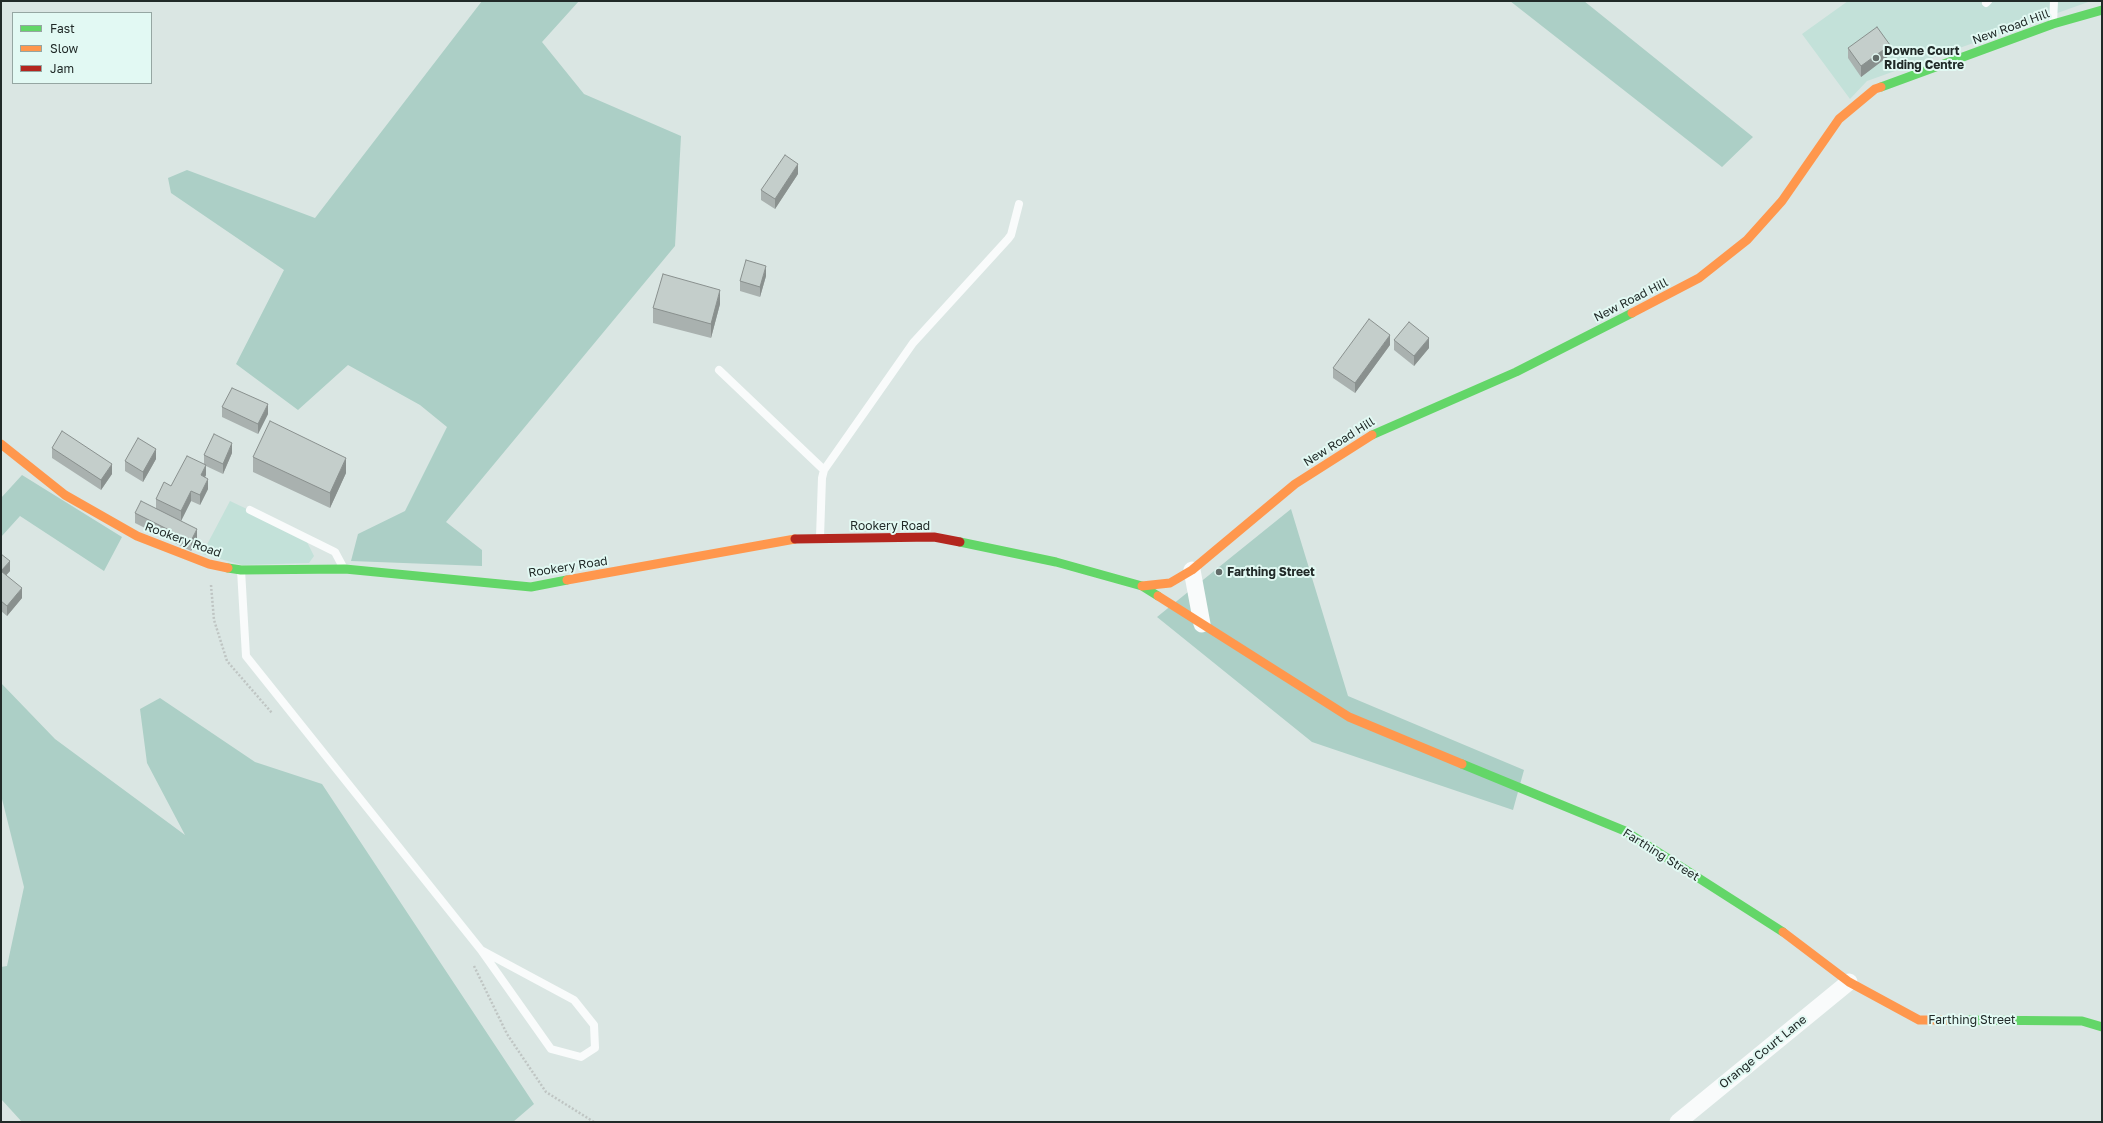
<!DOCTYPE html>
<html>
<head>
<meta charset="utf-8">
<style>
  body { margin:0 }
  #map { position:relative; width:2103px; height:1123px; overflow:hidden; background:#dae6e3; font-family:"Golos Text",sans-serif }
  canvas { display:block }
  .frame { position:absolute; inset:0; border:2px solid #212a28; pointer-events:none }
  .legend { position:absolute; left:12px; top:12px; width:140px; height:72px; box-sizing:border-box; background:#e2f9f3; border:1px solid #95a6a2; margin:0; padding:5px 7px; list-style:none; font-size:12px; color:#212a28 }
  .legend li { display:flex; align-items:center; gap:8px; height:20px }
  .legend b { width:20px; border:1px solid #95a6a2 }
</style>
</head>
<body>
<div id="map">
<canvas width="2103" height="1123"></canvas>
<div class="frame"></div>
<ul class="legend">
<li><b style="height:5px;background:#63d668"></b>Fast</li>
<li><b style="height:5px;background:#ff974d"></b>Slow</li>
<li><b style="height:5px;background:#b3261e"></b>Jam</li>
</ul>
</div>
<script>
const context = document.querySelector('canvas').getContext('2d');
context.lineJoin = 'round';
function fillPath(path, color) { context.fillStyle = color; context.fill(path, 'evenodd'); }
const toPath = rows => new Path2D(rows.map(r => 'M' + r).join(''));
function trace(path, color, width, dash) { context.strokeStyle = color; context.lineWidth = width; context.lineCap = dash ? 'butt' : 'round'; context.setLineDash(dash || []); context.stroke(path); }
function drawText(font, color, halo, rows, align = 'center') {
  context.font = font + ' "Golos Text",sans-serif'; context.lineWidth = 4; context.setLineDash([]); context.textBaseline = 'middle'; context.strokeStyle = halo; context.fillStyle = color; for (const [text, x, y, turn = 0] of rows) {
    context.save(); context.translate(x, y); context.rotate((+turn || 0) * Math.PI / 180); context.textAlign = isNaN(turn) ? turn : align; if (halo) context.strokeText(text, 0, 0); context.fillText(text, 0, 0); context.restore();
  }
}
fillPath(toPath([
  [1848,1,2091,1,1867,81,1850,99,1802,34],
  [230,501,304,536,314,556,309,563,242,565,202,554]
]), '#c3e1d9');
fillPath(toPath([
  [482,1,579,1,542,42,584,94,681,136,675,246,446,522,482,550,482,566,351,561,358,534,405,511,447,427,420,405,348,365,298,410,236,364,284,270,171,193,168,178,187,170,315,218],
  [1510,1,1584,1,1753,137,1722,167],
  [22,475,122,537,104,571,20,516,1,537,1,498],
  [1291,509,1348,696,1524,770,1513,810,1312,742,1157,617],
  [1,683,55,739,185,835,147,763,140,709,160,698,255,762,322,784,534,1104,513,1122,22,1122,1,1099,1,967,7,966,24,887,1,795]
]), '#accfc6');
trace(toPath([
  [211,585,214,620,227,661,272,713],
  [474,966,507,1034,546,1092,594,1122]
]), '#bfc5c3', 2.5, [2, 2]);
trace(toPath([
  [1986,3,1988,1],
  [2053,23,2054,1],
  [719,370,824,470],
  [250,510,335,552,343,567],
  [820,537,822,478,824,470,913,343,1008,239,1011,235,1019,204],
  [241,570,246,656,481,950,551,1049,581,1057,595,1048,594,1025,574,1000,481,950]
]), '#f9fbfb', 8);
trace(toPath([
  [1192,570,1202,624],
  [1678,1122,1849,982]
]), '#f9fbfb', 17);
trace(toPath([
  [1881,87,2053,24,2102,10],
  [1372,435,1516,372,1632,313],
  [960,542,1056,562,1142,586,1158,596],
  [228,568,241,570,345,569,531,587,567,580],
  [1462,764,1625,831,1783,932],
  [1964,1020,2082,1021,2102,1027]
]), '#63d668', 9);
trace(toPath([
  [1632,313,1699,278,1747,240,1782,201,1839,119,1875,89,1881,87],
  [1,444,65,495,137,536,209,564,228,568],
  [567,580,795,539],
  [1142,586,1170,583,1192,570,1295,484,1372,435],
  [1158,596,1349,717,1462,764],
  [1783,932,1849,982,1919,1020,1964,1020]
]), '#ff974d', 9);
trace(toPath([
  [795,539,934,537,960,542]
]), '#b3261e', 9);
fillPath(toPath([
  [1848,48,1890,55,1861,77,1848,58],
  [798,174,775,209,761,200,761,190],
  [766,276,760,297,740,291,740,281],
  [720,304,711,338,653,323,653,308],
  [1394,340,1429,348,1414,366,1394,350],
  [1390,345,1355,393,1333,378,1333,368],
  [222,407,268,414,258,434,222,417],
  [52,448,112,474,101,490,52,458],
  [232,453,223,474,206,466,206,475,205,477,208,489,200,505,191,501,181,521,197,539,191,551,135,523,135,513,156,508,156,499,171,486,204,464,204,455],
  [253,457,346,473,330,508,253,472],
  [156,459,143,482,125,471,125,461],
  [1,554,10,571,6,575,22,598,7,616,1,611]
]), '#a9b1af');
fillPath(toPath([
  [1890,45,1890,55,1861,77,1861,66],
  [798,164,798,174,775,209,775,199],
  [766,266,766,276,760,297,760,287],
  [720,290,720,304,711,338,711,324],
  [1390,335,1390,345,1355,393,1355,383],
  [1429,338,1429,348,1414,366,1414,356],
  [268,404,268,414,258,434,258,424],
  [232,443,232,453,223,474,223,464],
  [156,449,156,459,143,482,143,472],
  [346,458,346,473,330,508,330,493],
  [112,464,112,474,101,490,101,480],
  [206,465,206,475,201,485,201,475],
  [208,479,208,489,200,505,200,495],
  [191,491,191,501,181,521,181,511],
  [197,529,197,539,191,551,191,541],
  [10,561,10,571,1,581,1,571],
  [22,588,22,598,7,616,7,606]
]), '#89908e');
const building = toPath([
  [1877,27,1890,45,1861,66,1848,48,1877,27],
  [785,155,798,164,775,199,761,190,785,155],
  [746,260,766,266,760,287,740,281,746,260],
  [663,274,720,290,711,324,653,308,663,274],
  [1369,319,1390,335,1355,383,1333,368,1369,319],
  [1409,322,1429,338,1414,356,1394,340,1409,322],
  [232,388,268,404,258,424,222,407,232,388],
  [270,421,346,458,330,493,253,457,270,421],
  [62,431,112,464,101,480,52,448,62,431],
  [214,434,232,443,223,464,204,455,214,434],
  [138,438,156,449,143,472,125,461,138,438],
  [187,456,206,465,201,475,208,479,200,495,191,491,181,511,156,499,164,482,171,486,187,456],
  [141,501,197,529,191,541,135,513,141,501],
  [1,554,10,561,1,571,22,588,7,606,1,601,1,554]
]);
fillPath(building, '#c4cecb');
trace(building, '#89908e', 1);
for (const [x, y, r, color] of [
  [1876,58,4,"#626c69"],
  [1219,572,4,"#626c69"]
]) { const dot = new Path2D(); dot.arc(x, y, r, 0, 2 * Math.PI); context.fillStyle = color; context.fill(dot); trace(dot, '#e2f9f3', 1.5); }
drawText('12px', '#212a28', '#e2f9f3', [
  ["New Road Hill",2011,27,-20],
  ["New Road Hill",1631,300,-27],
  ["New Road Hill",1339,442,-32],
  ["Rookery Road",890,526],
  ["Rookery Road",183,540,20],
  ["Rookery Road",568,567,-9],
  ["Farthing Street",1661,855,32],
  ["Farthing Street",1972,1020],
  ["Orange Court Lane",1763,1052,-39]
]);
drawText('bold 12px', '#212a28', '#e2f9f3', [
  ["Downe Court",1884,51],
  ["RIding Centre",1884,65],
  ["Farthing Street",1227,572]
], 'left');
</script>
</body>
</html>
